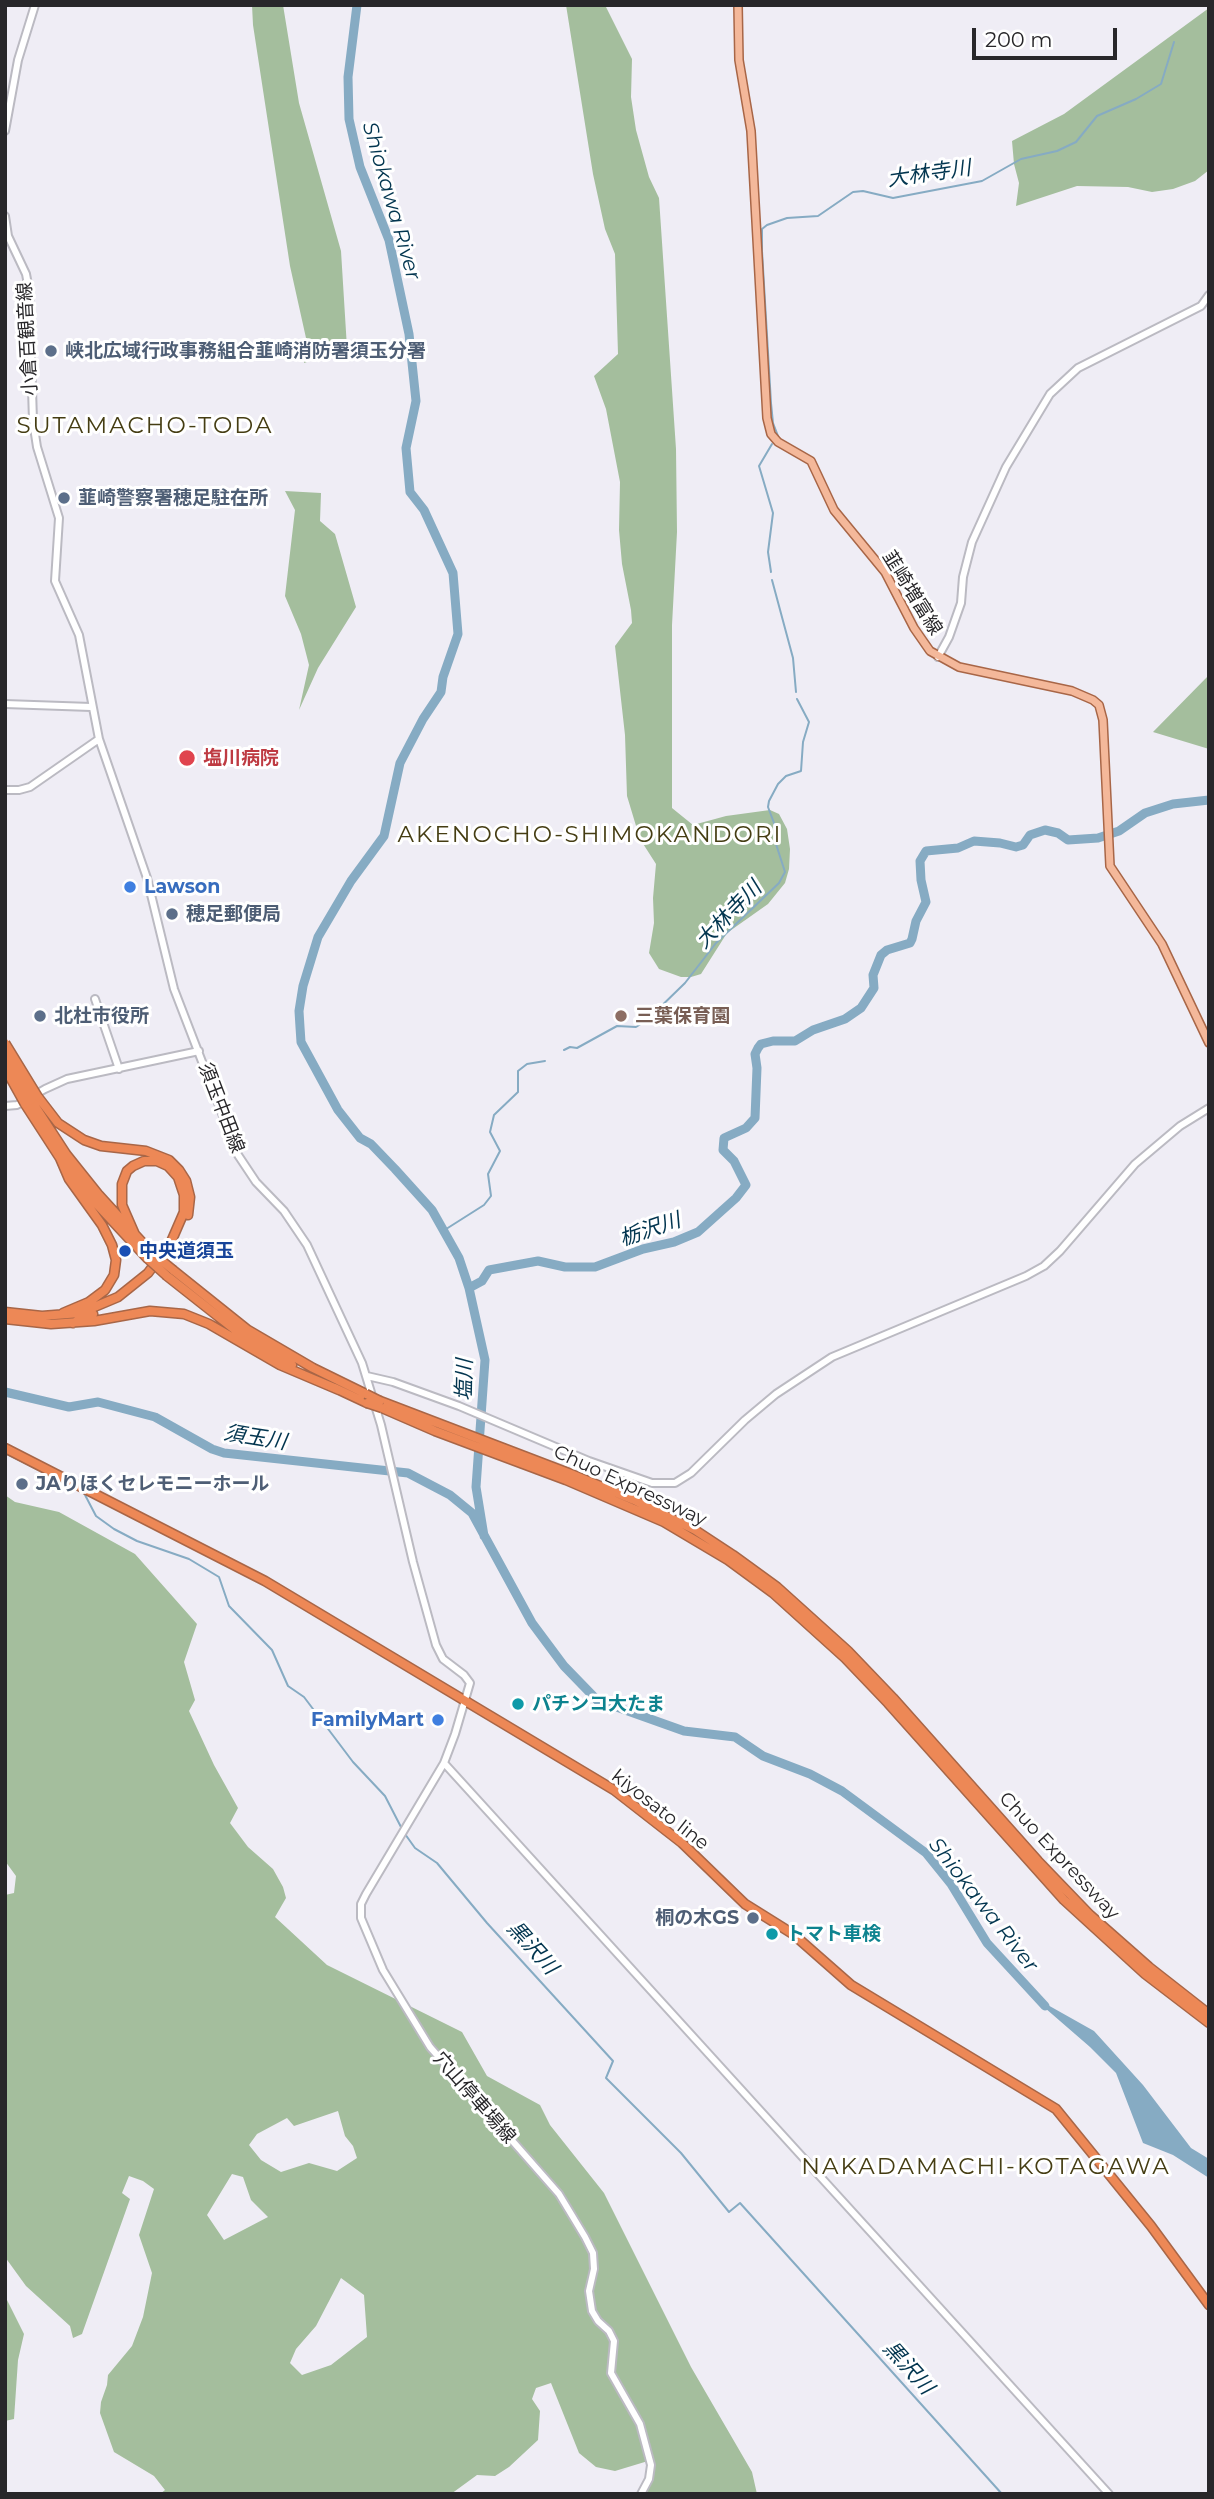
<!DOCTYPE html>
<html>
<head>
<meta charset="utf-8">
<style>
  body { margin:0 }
  #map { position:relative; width:1214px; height:2499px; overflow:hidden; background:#efedf5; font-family:Montserrat,sans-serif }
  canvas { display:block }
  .frame { position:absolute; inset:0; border:7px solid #28272a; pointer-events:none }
  .scale { position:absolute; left:972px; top:28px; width:145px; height:32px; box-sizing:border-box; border:4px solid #28272a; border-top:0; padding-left:9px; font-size:21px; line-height:24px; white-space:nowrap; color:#28272a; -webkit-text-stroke:5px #fff; paint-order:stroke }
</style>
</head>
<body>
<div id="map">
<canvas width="1214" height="2499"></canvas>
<div class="frame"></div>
<div class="scale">200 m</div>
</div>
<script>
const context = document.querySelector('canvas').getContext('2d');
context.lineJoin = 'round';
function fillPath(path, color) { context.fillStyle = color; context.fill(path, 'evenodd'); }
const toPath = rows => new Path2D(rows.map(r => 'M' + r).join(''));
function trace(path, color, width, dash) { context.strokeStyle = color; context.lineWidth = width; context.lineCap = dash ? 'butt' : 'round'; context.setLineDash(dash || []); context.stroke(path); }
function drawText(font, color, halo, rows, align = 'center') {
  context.font = font + ' Montserrat,"Noto Sans JP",sans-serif'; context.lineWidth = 6; context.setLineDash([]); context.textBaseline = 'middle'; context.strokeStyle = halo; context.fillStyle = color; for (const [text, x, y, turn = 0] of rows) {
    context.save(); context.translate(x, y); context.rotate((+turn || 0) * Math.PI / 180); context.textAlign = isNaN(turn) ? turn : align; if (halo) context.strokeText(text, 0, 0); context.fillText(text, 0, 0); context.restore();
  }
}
fillPath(toPath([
  [252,5,283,5,299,103,341,251,347,348,304,363,306,338,290,266,253,25],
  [566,5,605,5,632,59,631,97,636,130,649,177,659,198,676,449,677,532,672,625,672,808,693,825,726,816,770,810,779,814,787,829,790,849,789,869,785,883,768,904,727,933,701,974,691,977,681,977,659,969,649,953,654,923,653,898,656,864,640,839,627,796,625,735,615,646,632,623,631,610,622,564,619,530,620,482,606,409,594,376,618,354,615,254,605,229,593,174],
  [1209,8,1209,170,1195,181,1173,189,1152,192,1128,187,1077,186,1016,206,1019,183,1014,164,1012,141,1064,114],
  [285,491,321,493,320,521,335,534,356,607,318,668,299,710,309,665,301,634,285,596,295,510],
  [1209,675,1209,749,1153,732],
  [5,1495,15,1502,59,1512,135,1554,197,1624,184,1662,195,1700,189,1711,214,1765,238,1808,230,1823,248,1847,273,1869,283,1887,286,1898,275,1917,327,1965,462,2032,487,2076,540,2105,550,2125,604,2193,691,2367,752,2472,757,2494,646,2494,652,2482,653,2467,648,2461,615,2471,596,2467,579,2453,551,2383,536,2388,532,2399,540,2411,538,2440,509,2467,495,2476,477,2475,451,2494,160,2494,165,2490,154,2476,114,2452,100,2413,101,2402,107,2385,108,2375,132,2346,143,2317,152,2273,139,2235,154,2189,143,2181,129,2176,122,2193,130,2199,82,2334,73,2338,70,2326,26,2286,5,2257,5,1895,14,1893,16,1876,5,1861],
  [338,2111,345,2136,353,2146,357,2158,337,2171,309,2163,281,2172,261,2160,249,2145,257,2134,287,2118,294,2126],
  [232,2174,243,2177,251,2200,268,2217,224,2240,207,2215],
  [341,2278,364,2295,367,2337,331,2365,302,2375,290,2363,296,2349,316,2326],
  [5,2296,24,2334,18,2360,14,2419,5,2421]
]), '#a4be9d');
fillPath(toPath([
  [1030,1995,1094,2031,1143,2085,1191,2148,1209,2159,1209,2178,1173,2155,1143,2143,1116,2073,1090,2047]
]), '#86abc3');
trace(toPath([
  [778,436,773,423,771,403,762,251,762,229,767,225,787,218,818,216,853,192,863,191,893,198,982,181,1021,159,1057,151,1076,142,1097,116,1136,99,1161,84,1174,42],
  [771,572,768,552,773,513,759,466,772,444],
  [772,580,793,658,796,692],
  [564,1050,570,1047,577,1048,617,1026,636,1027,647,1020,685,983,716,943,779,883,785,872,775,841,774,823,768,807,769,801,778,784,786,776,801,771,803,742,809,722,797,699],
  [443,1231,484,1205,491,1196,488,1174,500,1151,490,1132,494,1115,518,1092,518,1071,527,1064,545,1061],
  [5,1453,84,1493,96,1516,114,1529,137,1541,189,1559,219,1577,229,1606,272,1650,288,1686,304,1697,353,1762,385,1796,402,1829],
  [405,1834,415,1848,437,1863,487,1923,613,2061,606,2078,681,2153,729,2212,740,2203,1002,2494]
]), '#86abc3', 2);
trace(toPath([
  [357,5,348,77,349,119,360,167,389,240,409,334,416,401,406,448,410,492,424,510,453,573,458,634,443,677,441,692,423,719,400,763,384,836,351,881,318,937,303,986,299,1011,300,1027,301,1042,338,1110,360,1138,371,1144,395,1169,432,1210,459,1258,469,1288,485,1360,476,1487,484,1536],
  [469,1288,482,1281,489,1270,538,1261,565,1267,595,1267,643,1249,674,1242,698,1232,736,1198,746,1185,734,1161,723,1150,724,1138,746,1128,755,1118,757,1068,755,1054,758,1048,761,1044,773,1041,795,1041,813,1030,845,1019,861,1008,874,988,873,975,881,955,887,950,910,943,912,939,916,921,926,902,921,880,920,861,926,851,958,848,974,841,1000,843,1016,847,1023,845,1030,835,1045,830,1058,833,1068,840,1098,838,1119,831,1145,813,1173,804,1209,800],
  [5,1392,69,1407,98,1402,155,1417,212,1449,224,1453,408,1473,450,1495,472,1513,532,1623,564,1666,597,1700,684,1731,735,1737,763,1756,810,1774,842,1791,926,1853,951,1884,987,1943,1045,2006]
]), '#86abc3', 9);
const secondary = toPath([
  [5,131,18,60,35,5],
  [5,216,8,236,26,274,29,290,33,421,37,447,59,518,55,581,79,635,99,739,147,878,174,989,238,1155,256,1182,284,1211,307,1245,362,1363,381,1425,413,1562,436,1645,443,1659,464,1675,470,1683,455,1734,444,1763,366,1894,361,1904,361,1918,383,1970,430,2047,559,2194,585,2237,593,2253,594,2269,589,2291,592,2311,598,2321,609,2331,614,2341,611,2373,640,2424,651,2465,649,2479,641,2494],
  [938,657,949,637,961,603,963,577,972,542,1006,467,1050,394,1078,368,1201,306,1209,295],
  [5,704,91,707],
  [5,790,19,790,30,787,99,739],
  [95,999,119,1069],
  [5,1106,17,1105,45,1089,67,1079,199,1051],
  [367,1376,393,1382,459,1406,589,1461,652,1483,675,1483,691,1473,745,1420,776,1394,832,1357,1026,1276,1044,1266,1060,1251,1135,1164,1180,1126,1209,1108],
  [444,1763,1109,2494]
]);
const primary = toPath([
  [738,5,739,60,751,131,767,418,771,434,778,442,811,461,834,510,885,572,914,628,930,651,959,667,1072,691,1093,700,1099,705,1103,720,1110,866,1162,944,1209,1043]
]);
const highway = toPath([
  [38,1097,58,1123,84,1140,101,1146,146,1151,169,1160,179,1170,186,1181,190,1197,188,1215],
  [31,1100,66,1154,98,1194,151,1252],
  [25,1104,60,1158,91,1198,147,1258],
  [60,1158,69,1179,102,1225,112,1245,116,1260,114,1275,105,1290,89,1302,63,1313],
  [173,1270,248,1330,313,1368,366,1394],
  [167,1276,243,1336,292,1365],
  [5,1312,42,1316,80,1313,118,1297,148,1273,171,1242,184,1212,184,1195,178,1177,168,1166,157,1161,144,1161,133,1166,127,1171,122,1184,122,1205,136,1237],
  [5,1319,51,1324,94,1321,150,1311,184,1314,209,1324,280,1365,339,1390],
  [73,1323,93,1314],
  [335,1388,367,1403],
  [380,1401,571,1474,634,1500,695,1530,733,1555,777,1587,848,1651,893,1698,1038,1861,1090,1915,1149,1967,1209,2014],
  [382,1408,435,1431,566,1480,664,1522,728,1560,773,1593,845,1658,888,1703,1064,1900,1145,1974,1209,2023],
  [5,1448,265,1581,614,1790,682,1843,745,1904,793,1934,851,1985,1056,2109,1151,2226,1209,2305]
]);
trace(secondary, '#bbbac2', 10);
trace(primary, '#a86647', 10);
trace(highway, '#a86647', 11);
trace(secondary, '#fff', 6);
trace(primary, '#f4b89a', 7);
trace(highway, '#ed8856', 8);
const highwayBridge = toPath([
  [5,1043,38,1097],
  [5,1053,31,1100],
  [5,1068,25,1104],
  [151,1252,173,1270],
  [147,1258,167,1276],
  [366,1394,380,1401],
  [367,1403,382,1408]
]);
trace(highwayBridge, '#a86647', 11, []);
trace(highwayBridge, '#ed8856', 8);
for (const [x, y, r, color] of [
  [51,351,7,"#5c6f8a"],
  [64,498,7,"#5c6f8a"],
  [187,758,9,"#e0444e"],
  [130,887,7,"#3f7fe0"],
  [172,914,7,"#5c6f8a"],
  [40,1016,7,"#5c6f8a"],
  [621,1016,7,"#8d6e63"],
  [125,1251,7,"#1a4fb4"],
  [22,1484,7,"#5c6f8a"],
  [518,1704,7,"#0f9aa8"],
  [438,1720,7,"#3f7fe0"],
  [753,1918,7,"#5c6f8a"],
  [772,1934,7,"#0f9aa8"]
]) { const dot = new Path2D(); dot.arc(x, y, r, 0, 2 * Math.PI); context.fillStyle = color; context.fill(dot); trace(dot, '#fff', 2.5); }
drawText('19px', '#28272a', '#fff', [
  ["小倉百観音線",28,339,-93],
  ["韮崎増富線",912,593,58],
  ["須玉中田線",221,1108,69],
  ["Chuo Expressway",630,1486,25],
  ["kiyosato line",660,1810,38],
  ["Chuo Expressway",1059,1856,47],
  ["穴山停車場線",474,2098,49]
]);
drawText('bold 19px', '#4e5e75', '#fff', [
  ["峡北広域行政事務組合韮崎消防署須玉分署",65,351],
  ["韮崎警察署穂足駐在所",78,498],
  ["穂足郵便局",186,914],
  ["北杜市役所",54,1016],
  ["JAりほくセレモニーホール",36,1484],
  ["桐の木GS",739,1918,"right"]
], 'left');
drawText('bold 19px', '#be3a42', '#fff', [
  ["塩川病院",203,758]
], 'left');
drawText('bold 19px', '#366cbe', '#fff', [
  ["Lawson",144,887],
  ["FamilyMart",424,1720,"right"]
], 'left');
drawText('bold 19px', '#785e54', '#fff', [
  ["三葉保育園",635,1016]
], 'left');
drawText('bold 19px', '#164399', '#fff', [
  ["中央道須玉",139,1251]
], 'left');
drawText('bold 19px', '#0d838f', '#fff', [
  ["パチンコ大たま",532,1704],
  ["トマト車検",786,1934]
], 'left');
drawText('italic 21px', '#02354f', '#fff', [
  ["大林寺川",929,174,-8],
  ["Shiokawa River",391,201,74],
  ["大林寺川",729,915,-46],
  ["栃沢川",650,1230,-19],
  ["塩川",465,1380,-89],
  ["須玉川",255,1438,9],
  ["Shiokawa River",983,1905,52],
  ["黒沢川",532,1948,48],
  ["黒沢川",908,2368,48]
]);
context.letterSpacing = '2px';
drawText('23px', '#453d13', '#fff', [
  ["SUTAMACHO-TODA",145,426],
  ["AKENOCHO-SHIMOKANDORI",590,835],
  ["NAKADAMACHI-KOTAGAWA",986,2167]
]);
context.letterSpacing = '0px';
</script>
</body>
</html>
